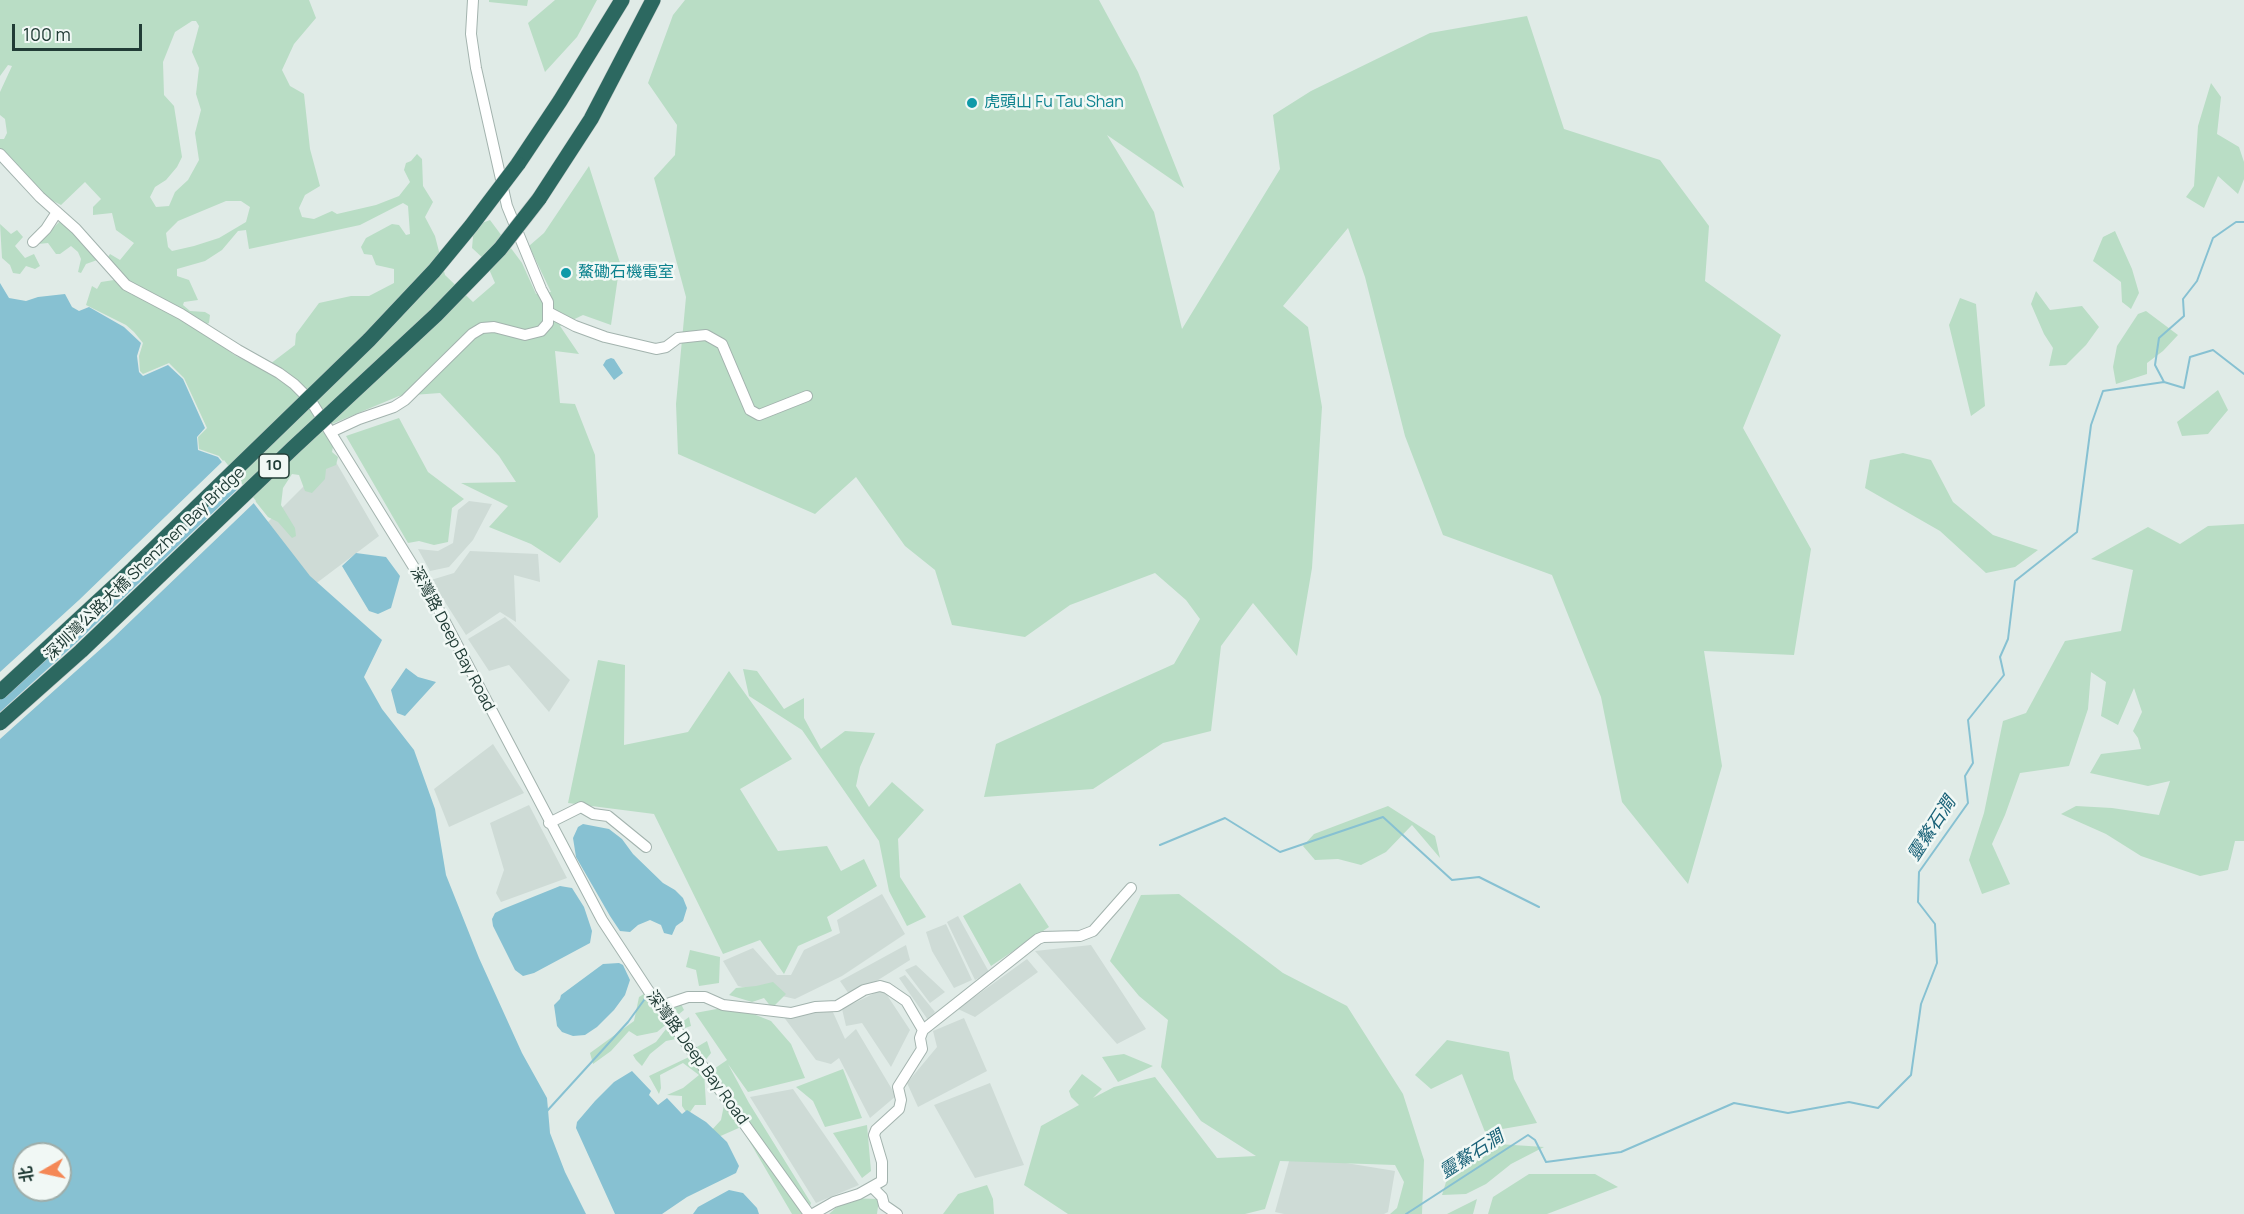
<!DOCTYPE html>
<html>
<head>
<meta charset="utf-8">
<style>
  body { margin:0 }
  #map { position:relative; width:2244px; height:1214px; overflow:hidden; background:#e0ebe7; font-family:Manrope,"Noto Sans SC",sans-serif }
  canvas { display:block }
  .north { position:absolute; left:12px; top:1142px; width:60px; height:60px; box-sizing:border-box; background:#f1f8f5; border:2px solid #9eada9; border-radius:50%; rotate:261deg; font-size:16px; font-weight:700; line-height:24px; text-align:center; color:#213c36 }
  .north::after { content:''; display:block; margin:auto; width:21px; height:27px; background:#f48856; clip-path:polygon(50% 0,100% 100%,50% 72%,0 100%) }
  .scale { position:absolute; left:12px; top:24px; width:130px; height:27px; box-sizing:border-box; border:3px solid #213c36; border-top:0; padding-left:8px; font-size:18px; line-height:21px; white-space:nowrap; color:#213c36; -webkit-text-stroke:4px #f1f8f5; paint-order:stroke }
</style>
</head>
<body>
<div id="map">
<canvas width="2244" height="1214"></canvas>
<div class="north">北</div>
<div class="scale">100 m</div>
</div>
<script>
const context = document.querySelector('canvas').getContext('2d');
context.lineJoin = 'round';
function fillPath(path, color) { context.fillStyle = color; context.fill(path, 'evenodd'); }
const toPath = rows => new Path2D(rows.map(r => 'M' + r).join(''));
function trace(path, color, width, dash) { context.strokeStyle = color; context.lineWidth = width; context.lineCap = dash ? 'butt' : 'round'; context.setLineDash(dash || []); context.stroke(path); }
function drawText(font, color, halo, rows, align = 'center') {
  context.font = font + ' Manrope,"Noto Sans SC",sans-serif'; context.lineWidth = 5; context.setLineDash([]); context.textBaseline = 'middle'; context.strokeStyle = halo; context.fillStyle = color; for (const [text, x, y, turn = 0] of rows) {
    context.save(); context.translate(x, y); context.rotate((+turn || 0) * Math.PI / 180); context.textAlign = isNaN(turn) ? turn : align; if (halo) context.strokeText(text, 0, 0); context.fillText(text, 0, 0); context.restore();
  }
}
fillPath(toPath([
  [333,457,379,536,310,588,264,526],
  [469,501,492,504,473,540,449,567,430,571,418,549,438,551,453,543,458,510],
  [470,551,538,554,540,582,514,575,516,622,500,612,466,635,431,580,454,573],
  [505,617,570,680,549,712,509,665,489,671,468,639],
  [493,744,524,793,449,827,434,789],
  [529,805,567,878,501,902,496,893,504,870,490,823],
  [882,894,905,934,842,976,795,999,738,986,723,961,753,948,777,975,791,975,804,950,840,933,837,920],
  [958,916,989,972,975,980,947,922],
  [946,924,972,980,954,988,932,951,926,932],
  [906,945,910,960,851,997,840,981],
  [1091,945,1146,1029,1117,1044,1035,951],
  [1027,959,1038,972,975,1017,958,1009],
  [916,965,945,992,930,1003,905,970],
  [905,975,935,1012,928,1020,899,978],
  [883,989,910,1030,891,1067,862,1023,846,1026,842,1009],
  [832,1010,845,1039,856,1029,896,1096,870,1118,839,1058,831,1064,816,1060,783,1016],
  [964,1018,987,1071,918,1107,907,1083,937,1047,933,1031],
  [990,1083,1024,1165,975,1178,934,1105],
  [793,1089,859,1185,816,1203,750,1097],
  [1291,1154,1395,1171,1388,1212,1384,1214,1284,1214,1275,1212]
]), '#cedbd6');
fillPath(toPath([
  [0,0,309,0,316,18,294,44,282,70,290,86,304,94,310,149,320,186,305,195,299,208,302,217,314,219,332,211,337,214,376,205,399,196,410,182,404,170,406,163,411,161,417,154,422,159,423,186,433,202,425,217,435,236,445,275,473,302,495,283,485,260,472,248,474,226,490,220,522,263,536,294,551,292,529,246,544,233,589,166,620,263,611,325,583,315,560,326,579,354,555,351,560,403,575,404,595,455,598,517,560,563,531,544,489,527,508,506,461,483,516,482,499,456,440,393,399,396,332,424,319,405,270,364,295,345,296,334,319,303,351,296,369,296,394,283,394,269,376,265,372,255,364,254,361,247,366,238,392,224,399,225,406,235,410,234,408,206,403,203,360,225,249,249,246,230,238,231,222,250,205,261,177,269,177,276,189,280,198,300,184,302,183,305,190,311,205,312,210,315,209,323,205,325,129,282,108,257,110,254,120,260,134,243,116,230,112,213,93,215,93,207,101,199,85,182,61,205,49,199,7,157,0,163,0,139,4,139,7,133,5,119,0,115,0,92,12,66,8,65,0,76],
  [192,21,196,21,199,26,192,52,199,68,196,94,201,110,195,133,199,160,188,180,175,192,169,206,156,207,150,197,155,187,166,180,177,167,182,157,174,106,164,95,163,62,175,32],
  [226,201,241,201,250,207,246,222,219,238,194,246,172,251,168,247,166,233,178,221],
  [489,0,528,0,527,6,489,2],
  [555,0,597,0,577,37,545,72,528,23],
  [685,0,1099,0,1138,72,1184,188,1107,135,1154,212,1182,329,1280,169,1273,115,1311,91,1430,33,1527,16,1564,129,1660,160,1709,226,1705,281,1781,335,1743,428,1811,549,1794,655,1704,651,1722,766,1688,884,1622,802,1601,697,1552,575,1443,535,1405,436,1365,277,1348,228,1283,306,1308,327,1322,407,1312,568,1297,656,1253,603,1221,646,1211,731,1163,743,1093,789,984,797,996,744,1174,664,1200,619,1186,600,1155,573,1070,605,1025,637,952,625,935,570,905,546,856,477,815,514,678,454,676,404,686,297,654,178,675,155,677,125,648,83,673,15],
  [2211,83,2221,97,2217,134,2239,147,2244,162,2244,179,2238,194,2218,176,2204,208,2186,197,2194,186,2198,126],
  [61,220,100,259,86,264,81,273,78,272,81,259,78,252,71,246,60,254,56,254,48,243,38,244],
  [0,224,11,234,17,230,23,237,15,246,25,258,34,254,40,266,35,269,26,266,20,274,13,273,10,265,2,258],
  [2115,231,2132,269,2139,293,2131,309,2122,302,2121,282,2093,261,2103,237],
  [114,280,131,294,147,300,201,331,236,356,276,375,308,403,334,442,332,452,338,457,336,465,326,469,325,479,312,493,305,491,299,475,292,474,283,488,281,505,295,528,296,536,292,538,278,522,268,517,219,456,199,449,198,437,207,428,184,378,169,363,143,374,140,371,139,356,143,343,134,332,126,325,86,305,92,286,97,289,101,282],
  [2036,291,2050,310,2082,306,2099,327,2086,345,2066,365,2049,366,2053,348,2044,334,2031,304],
  [1960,298,1976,304,1985,406,1971,416,1949,325],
  [2146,311,2178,335,2163,351,2147,363,2147,374,2116,384,2113,367,2117,346,2138,314],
  [2218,390,2228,410,2208,434,2182,436,2177,422],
  [399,418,428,472,464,499,452,508,448,542,434,545,419,541,408,543,346,436],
  [1903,453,1931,460,1953,502,1993,535,2038,550,2015,567,1986,573,1940,531,1865,488,1870,460],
  [2244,524,2244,841,2235,841,2228,870,2200,876,2141,856,2106,834,2061,814,2076,806,2112,808,2159,815,2170,781,2148,786,2090,773,2101,754,2141,749,2138,738,2133,731,2142,712,2134,688,2118,725,2101,716,2106,682,2091,672,2088,709,2069,766,2020,773,2005,815,1992,844,2010,884,1982,894,1969,860,1984,813,2003,721,2026,713,2065,641,2121,631,2133,570,2091,559,2148,527,2180,544,2208,526],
  [598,660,625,665,624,745,688,732,729,671,792,759,740,789,778,851,827,846,841,871,864,859,877,886,827,917,832,931,798,946,784,974,760,940,723,954,654,814,568,803],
  [743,669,757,671,784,709,804,698,804,718,821,749,845,731,875,733,860,767,856,786,869,807,892,782,924,810,898,839,900,877,926,917,907,926,889,891,879,841,802,730,749,696],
  [1388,806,1435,836,1440,858,1412,825,1386,852,1361,865,1338,859,1315,860,1303,846,1314,834],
  [1020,883,1049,927,991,966,963,916],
  [1179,894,1283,973,1347,1006,1403,1094,1424,1160,1422,1214,1390,1214,1397,1208,1404,1182,1395,1165,1280,1161,1265,1209,1245,1214,1068,1214,1024,1185,1041,1126,1079,1105,1071,1097,1069,1091,1082,1074,1102,1089,1093,1098,1114,1087,1155,1077,1217,1158,1256,1156,1201,1121,1161,1067,1168,1020,1139,996,1110,961,1141,895],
  [690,950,720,957,719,983,699,986,696,970,686,967],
  [773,982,786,994,772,1008,764,998,752,1002,729,995,736,988,756,986],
  [647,992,667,1014,680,1002,684,1010,657,1032,637,1036,629,1031,611,1051,593,1064,590,1053,634,1021,639,997],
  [733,1006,771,1021,791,1044,805,1078,748,1092,728,1064,749,1103,811,1203,807,1214,792,1214,741,1127,716,1138,709,1133,721,1120,724,1105,710,1087,708,1073,727,1060,695,1013],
  [689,1017,691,1026,679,1030,681,1038,666,1041,650,1054,642,1066,636,1060,633,1055,656,1042,666,1029,674,1028],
  [1447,1040,1509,1052,1514,1079,1537,1123,1485,1132,1462,1074,1431,1089,1415,1075],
  [707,1041,711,1053,704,1062,690,1051],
  [1124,1054,1153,1066,1118,1082,1102,1057],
  [689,1057,704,1071,706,1105,695,1105,688,1115,682,1106,682,1096,667,1095,683,1088,699,1075,683,1063,660,1075,661,1088,659,1094,649,1076],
  [843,1069,862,1118,825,1127,813,1101,796,1087],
  [867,1125,871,1171,862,1178,833,1133],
  [1498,1144,1544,1147,1511,1164,1486,1184,1466,1194,1442,1195,1450,1169],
  [1529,1174,1595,1174,1618,1187,1547,1214,1488,1214,1493,1197],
  [987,1185,993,1199,994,1214,943,1214,958,1194],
  [847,1198,879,1199,877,1214,829,1214],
  [1477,1199,1473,1214,1447,1214]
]), '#b9ddc5');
fillPath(toPath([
  [0,283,9,298,26,301,38,297,65,294,72,307,79,311,89,307,124,327,141,343,137,356,139,372,143,376,168,365,183,379,205,428,197,437,198,450,218,457,310,576,382,640,364,677,382,709,414,750,435,809,446,875,479,958,522,1053,547,1098,550,1133,565,1172,586,1214,0,1214],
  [24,1154,60,1154,60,1190,24,1190],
  [611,358,614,359,623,373,614,380,603,365,606,360],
  [356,553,386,557,400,576,391,608,378,614,369,611,342,566],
  [406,668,418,677,436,682,405,716,397,713,391,690],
  [583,824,609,829,622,839,633,854,663,883,675,890,683,898,687,908,683,921,676,926,672,935,664,933,661,925,650,920,638,925,630,932,620,931,610,916,576,857,573,838,578,827],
  [560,886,572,888,584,907,592,931,590,943,534,973,523,976,515,970,493,926,492,919,495,913,503,909],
  [619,963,623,965,630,980,625,995,614,1010,597,1027,585,1035,573,1036,562,1032,557,1026,554,1005,560,999,561,995,603,964],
  [632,1071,651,1091,649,1095,658,1105,667,1098,682,1114,687,1110,706,1122,727,1142,739,1166,736,1173,687,1197,662,1214,615,1214,576,1128,577,1122,595,1101,614,1082],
  [729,1190,743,1193,757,1208,759,1214,693,1214,698,1207]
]), '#87c1d2');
fillPath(toPath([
  [224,460,237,477,70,637,0,700,0,672,79,600],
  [243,484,256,501,113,638,0,739,0,712,75,644]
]), '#e0ebe7');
trace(toPath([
  [2164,382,2155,365,2159,338,2184,316,2183,299,2197,281,2213,238,2236,222,2244,222],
  [1160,845,1225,818,1280,852,1383,817,1452,880,1479,877,1539,907],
  [547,1111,628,1022,647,996],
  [1406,1214,1528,1135,1535,1140,1546,1162,1621,1152,1734,1103,1788,1113,1849,1102,1878,1108,1911,1075,1921,1004,1937,963,1935,924,1918,902,1919,872,1968,803,1965,776,1973,763,1968,720,2004,675,2000,657,2008,639,2015,581,2077,532,2091,425,2103,391,2164,382,2184,388,2190,357,2213,350,2244,374]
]), '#87c1d2', 2);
const minor = toPath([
  [0,154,40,197,76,229,126,285,181,314,238,350,279,373,294,384,311,401,431,595,602,920,648,990,809,1214],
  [33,242,46,229,57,212],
  [550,313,575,326,605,337,656,349,666,347,678,338,706,335,722,344,750,410,759,415,807,396],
  [331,432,359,419,394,407,405,400,472,334,482,328,494,327,525,335,541,331,548,323,548,302,541,289,507,206,476,68,471,34,473,0],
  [549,823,581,807,593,814,608,816,646,847],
  [661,1006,688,997,705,997,723,1005,791,1013,815,1007,837,1006,864,990,880,986,887,988,906,1001,923,1030],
  [872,1187,882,1197,884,1205,897,1214],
  [813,1214,834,1202,859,1194,882,1181,882,1162,874,1135,876,1130,899,1109,901,1100,898,1087,922,1049,920,1038,923,1030,1038,939,1043,937,1080,936,1093,931,1131,888]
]);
const highway = toPath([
  [518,164,560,101,622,0],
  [539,199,591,119,653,0]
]);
trace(minor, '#a3b3ae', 12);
trace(highway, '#c1c8c7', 16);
trace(minor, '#fff', 10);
trace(highway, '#2c6860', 15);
const highwayBridge = toPath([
  [0,692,133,569,369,340,434,271,471,226,518,164],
  [0,723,81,651,293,448,436,315,500,249,539,199]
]);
trace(highwayBridge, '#c1c8c7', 16, []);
trace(highwayBridge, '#2c6860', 15);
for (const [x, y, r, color] of [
  [972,103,6,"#0f9aa8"],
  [566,273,6,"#0f9aa8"]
]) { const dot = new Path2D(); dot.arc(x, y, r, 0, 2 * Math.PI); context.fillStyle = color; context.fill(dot); trace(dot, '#f1f8f5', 2); }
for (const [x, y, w] of [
  [274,466,30]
]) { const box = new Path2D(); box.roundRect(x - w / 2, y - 12, w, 24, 4.5); context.fillStyle = '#f1f8f5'; context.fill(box); trace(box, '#213c36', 1.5); }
drawText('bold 15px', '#213c36', null, [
  ["10",274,466]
]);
drawText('16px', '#0d838f', '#f1f8f5', [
  ["虎頭山 Fu Tau Shan",984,103],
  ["鰲磡石機電室",578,273]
], 'left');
drawText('16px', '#213c36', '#f1f8f5', [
  ["深圳灣公路大橋 Shenzhen Bay Bridge",145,564,-44],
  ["深灣路 Deep Bay Road",452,639,62],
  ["深灣路 Deep Bay Road",697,1058,54]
]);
drawText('italic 18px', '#1a6278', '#f1f8f5', [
  ["靈鰲石澗",1932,829,-57],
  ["靈鰲石澗",1472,1155,-33]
]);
</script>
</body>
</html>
